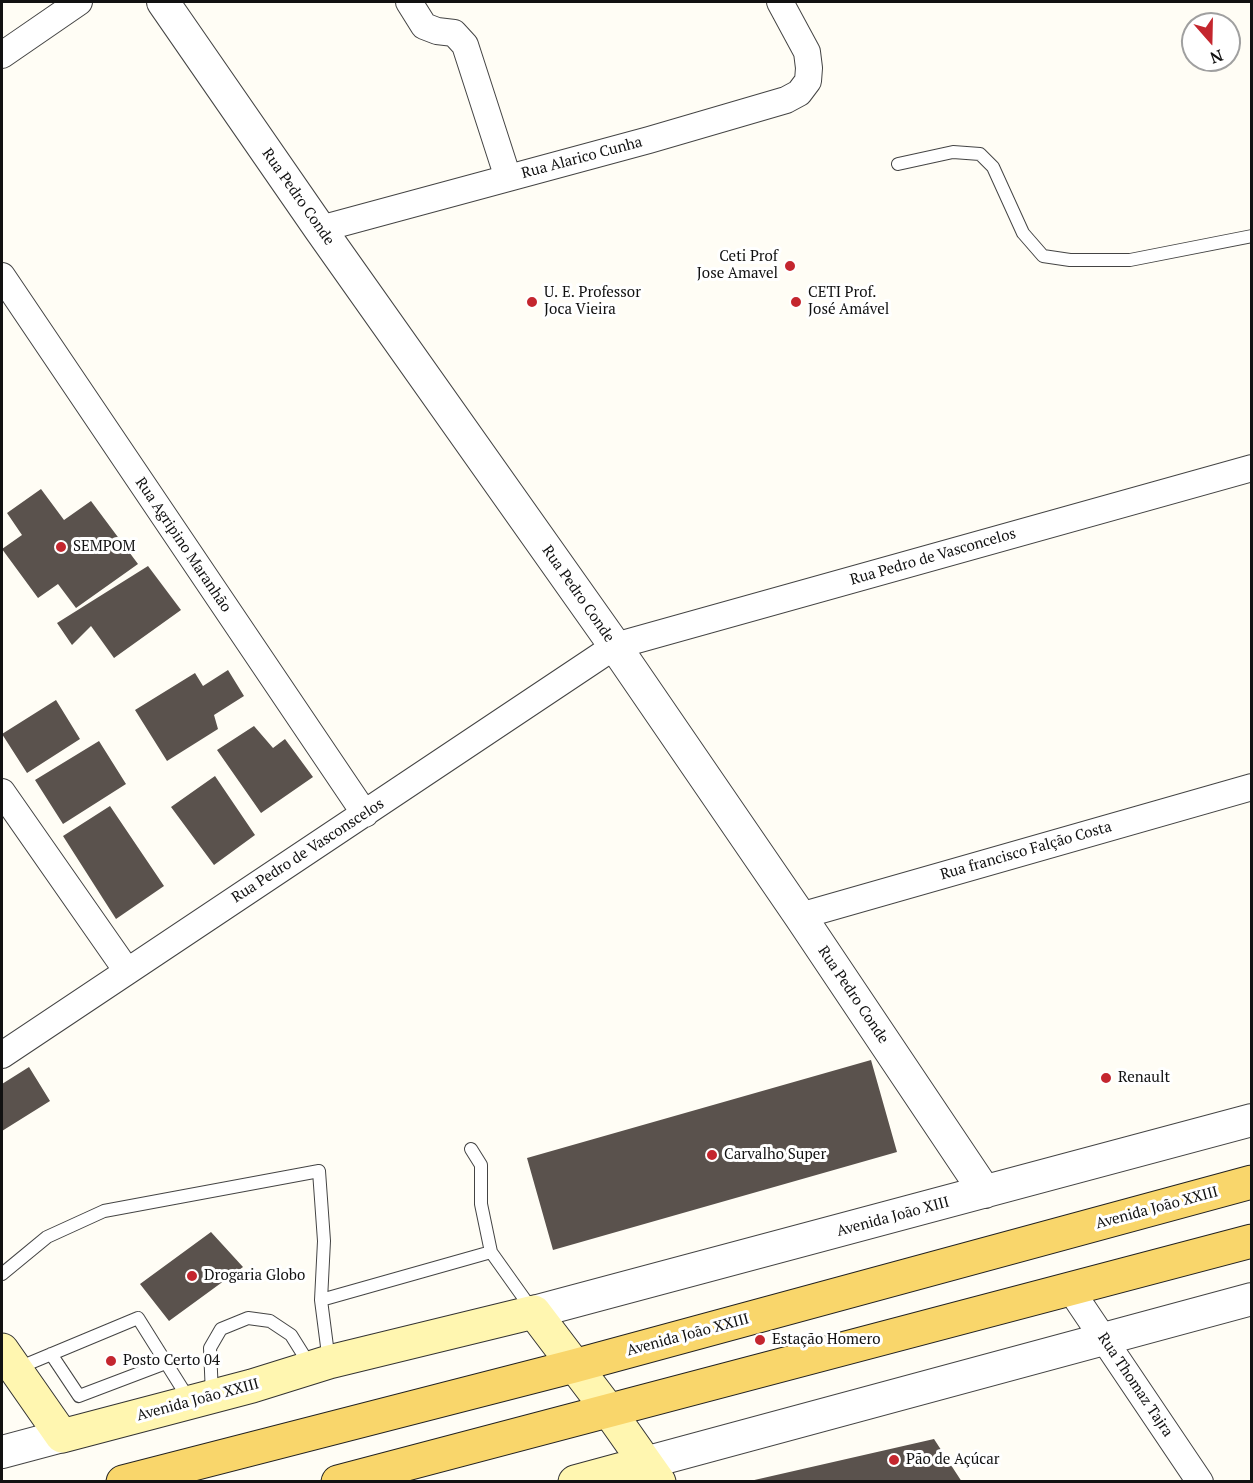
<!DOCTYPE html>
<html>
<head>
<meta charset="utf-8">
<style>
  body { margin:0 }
  #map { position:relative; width:1253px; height:1483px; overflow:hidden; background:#fffdf5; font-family:"PT Serif",serif }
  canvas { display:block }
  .frame { position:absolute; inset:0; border:3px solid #111; pointer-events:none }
  .north { position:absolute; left:1181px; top:12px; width:60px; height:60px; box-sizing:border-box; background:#fff; border:2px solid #a0a0a0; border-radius:50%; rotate:160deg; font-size:16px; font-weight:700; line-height:24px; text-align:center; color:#111 }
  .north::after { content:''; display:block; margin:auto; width:21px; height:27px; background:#c4262e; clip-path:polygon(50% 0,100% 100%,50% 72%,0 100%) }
</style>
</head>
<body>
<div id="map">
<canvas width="1253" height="1483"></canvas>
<div class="frame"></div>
<div class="north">N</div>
</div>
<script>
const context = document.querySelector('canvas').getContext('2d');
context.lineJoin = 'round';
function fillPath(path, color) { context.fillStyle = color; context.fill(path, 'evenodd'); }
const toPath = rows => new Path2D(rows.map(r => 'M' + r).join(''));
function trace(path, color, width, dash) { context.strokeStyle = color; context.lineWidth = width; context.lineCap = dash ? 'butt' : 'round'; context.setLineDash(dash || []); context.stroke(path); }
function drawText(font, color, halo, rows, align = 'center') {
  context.font = font + ' "PT Serif",serif'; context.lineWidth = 6; context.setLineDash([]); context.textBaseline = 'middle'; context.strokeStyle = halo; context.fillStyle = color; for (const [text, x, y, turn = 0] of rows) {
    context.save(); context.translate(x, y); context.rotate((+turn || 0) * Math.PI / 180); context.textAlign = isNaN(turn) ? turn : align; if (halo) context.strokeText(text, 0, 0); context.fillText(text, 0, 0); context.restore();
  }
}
fillPath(toPath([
  [41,489,64,520,91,501,138,564,76,608,58,584,38,598,2,549,22,535,7,513],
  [148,566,181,610,114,658,91,626,72,645,57,623],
  [228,670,244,696,214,715,218,729,167,761,135,710,195,673,203,686],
  [56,700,80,739,27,773,2,734],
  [254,726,273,748,285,739,313,777,261,813,217,750],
  [99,741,126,784,63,824,35,780],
  [215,776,255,835,214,865,171,807],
  [110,806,164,886,116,919,63,836],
  [871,1060,897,1152,553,1250,527,1158],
  [29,1067,50,1101,2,1131,2,1084],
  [211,1232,243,1267,169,1321,140,1284],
  [934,1439,962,1482,750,1482,750,1481]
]), '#5a524d');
const service = toPath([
  [898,164,953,152,980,154,993,167,1023,233,1043,256,1070,260,1130,260,1252,236],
  [471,1149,481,1165,481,1204,491,1252,533,1311],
  [2,1274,47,1237,104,1211,319,1171,324,1241,321,1300],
  [51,1354,79,1396,166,1363],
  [329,1362,321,1300,491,1252],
  [18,1368,138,1318,190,1401],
  [212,1395,210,1348,221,1329,248,1318,270,1321,291,1335,311,1367]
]);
const minor = toPath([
  [409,2,424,26,437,31,454,33,465,45,508,178],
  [2,55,79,2],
  [320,229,649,140,786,100,799,93,808,81,809,68,807,52,780,2],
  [2,276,365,814],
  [2,792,127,971],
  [800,916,1252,787],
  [2,1055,615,646,1252,468],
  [1070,1289,1200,1482]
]);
const tertiary = toPath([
  [163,2,320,229,615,646,800,916,985,1192],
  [534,1312,1252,1120],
  [2,1452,62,1436],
  [645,1463,1252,1299]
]);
const secondary = toPath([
  [2,1350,62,1436,252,1386,329,1362,534,1312,609,1411,659,1482],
  [575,1482,645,1463]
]);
const primary = toPath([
  [123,1482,574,1366,1252,1182],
  [338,1482,1252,1241]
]);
trace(service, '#444', 14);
trace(minor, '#444', 28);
trace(tertiary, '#444', 34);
trace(secondary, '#333', 35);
trace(primary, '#222', 35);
trace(service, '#fff', 12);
trace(minor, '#fff', 26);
trace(tertiary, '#fff', 32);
trace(secondary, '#fff6b0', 33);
trace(primary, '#f9d66b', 33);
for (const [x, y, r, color] of [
  [790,266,6,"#c4262e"],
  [532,302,6,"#c4262e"],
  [796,302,6,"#c4262e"],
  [61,547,6,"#c4262e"],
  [1106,1078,6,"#c4262e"],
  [712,1155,6,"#c4262e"],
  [192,1276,6,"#c4262e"],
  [760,1340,6,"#c4262e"],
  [111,1361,6,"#c4262e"],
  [894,1460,6,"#c4262e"]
]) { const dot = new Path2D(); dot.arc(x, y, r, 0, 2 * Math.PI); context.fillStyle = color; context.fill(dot); trace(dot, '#fff', 2); }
drawText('15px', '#111', '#fff', [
  ["Rua Alarico Cunha",582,158,-15],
  ["Rua Pedro Conde",298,197,55],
  ["Rua Agripino Maranhão",183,545,56],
  ["Rua Pedro de Vasconcelos",933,557,-16],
  ["Rua Pedro Conde",578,594,55],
  ["Rua Pedro de Vasconscelos",308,851,-33],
  ["Rua francisco Falção Costa",1026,851,-16],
  ["Rua Pedro Conde",853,995,56],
  ["Avenida João XXIII",1157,1208,-15],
  ["Avenida João XIII",893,1217,-15],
  ["Avenida João XXIII",688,1335,-15],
  ["Rua Thomaz Tajra",1135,1385,56],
  ["Avenida João XXIII",198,1400,-15]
]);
drawText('15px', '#111', '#fff', [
  ["Ceti Prof",778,257,"right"],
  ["Jose Amavel",778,274,"right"],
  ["U. E. Professor",544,293],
  ["Joca Vieira",544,310],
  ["CETI Prof.",808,293],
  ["José Amável",808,310],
  ["SEMPOM",73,547],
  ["Renault",1118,1078],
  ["Carvalho Super",724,1155],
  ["Drogaria Globo",204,1276],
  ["Estação Homero",772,1340],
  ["Posto Certo 04",123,1361],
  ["Pão de Açúcar",906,1460]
], 'left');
</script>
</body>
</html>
